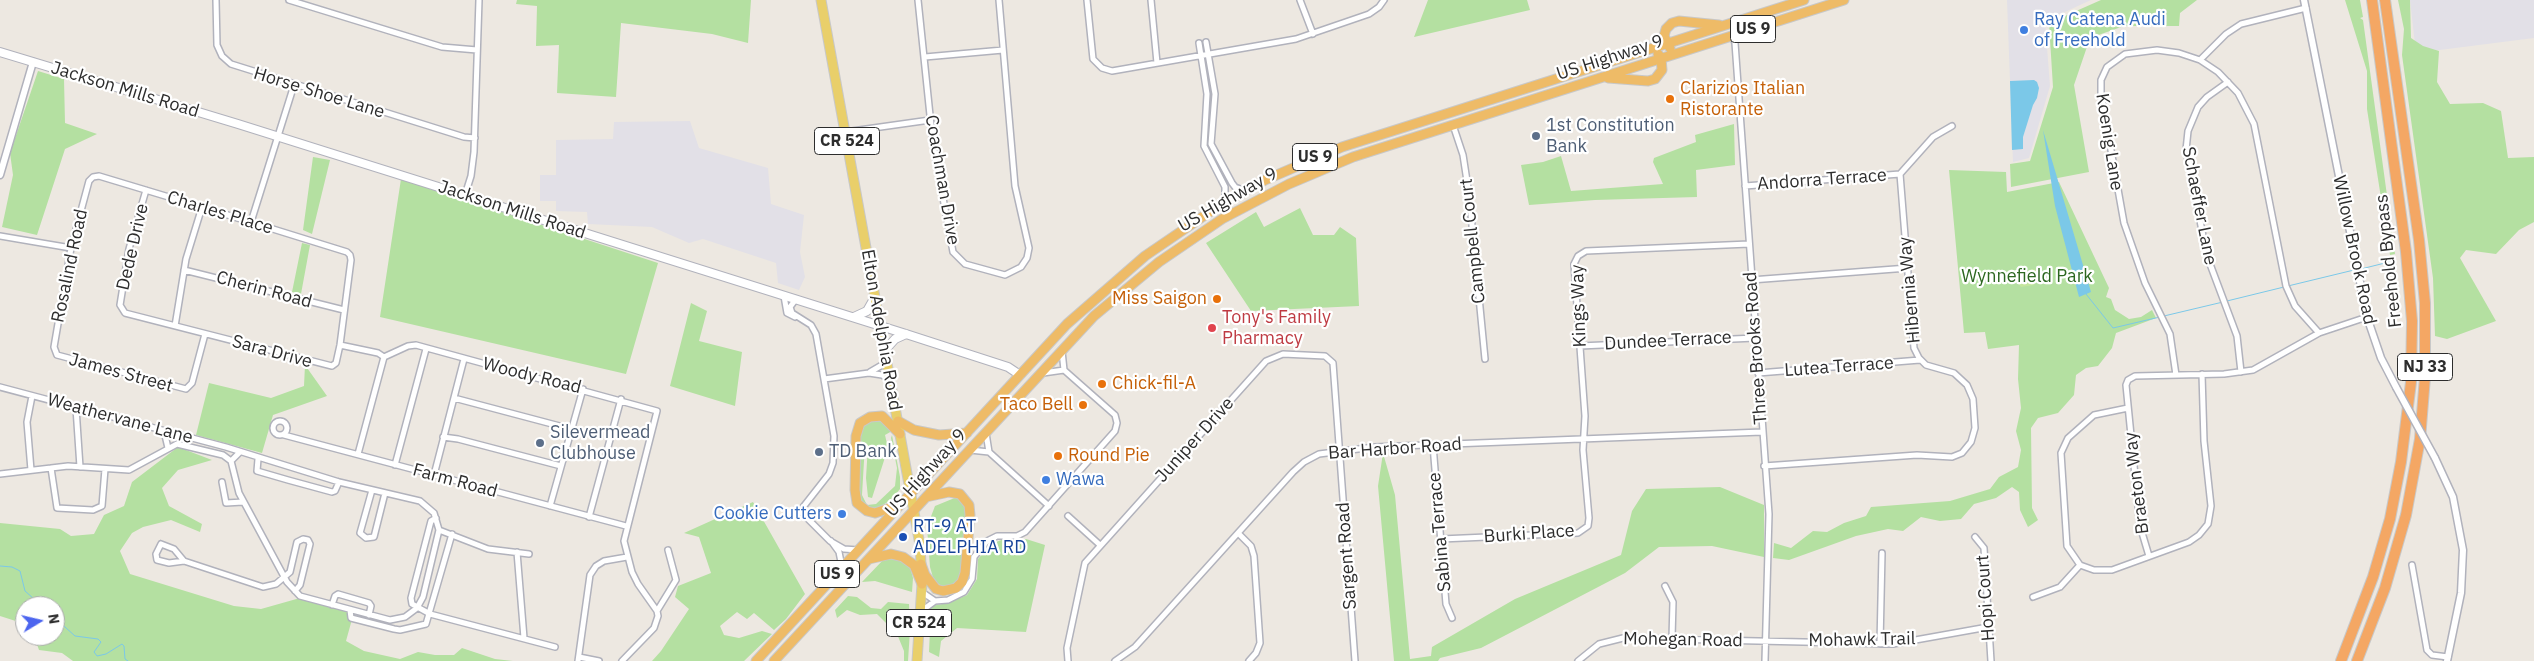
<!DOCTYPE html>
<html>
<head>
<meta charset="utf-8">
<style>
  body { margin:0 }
  #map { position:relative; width:2534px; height:661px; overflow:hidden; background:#ede8e1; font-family:"IBM Plex Sans",sans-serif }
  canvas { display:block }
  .north { position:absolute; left:15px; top:596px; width:50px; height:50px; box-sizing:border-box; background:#fff; border:1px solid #ababab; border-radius:50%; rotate:81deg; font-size:14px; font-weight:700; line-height:20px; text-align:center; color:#2d2d2d }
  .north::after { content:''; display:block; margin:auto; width:18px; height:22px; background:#4c65ef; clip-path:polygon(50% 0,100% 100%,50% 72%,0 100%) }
</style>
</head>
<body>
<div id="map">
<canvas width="2534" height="661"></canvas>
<div class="north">N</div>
</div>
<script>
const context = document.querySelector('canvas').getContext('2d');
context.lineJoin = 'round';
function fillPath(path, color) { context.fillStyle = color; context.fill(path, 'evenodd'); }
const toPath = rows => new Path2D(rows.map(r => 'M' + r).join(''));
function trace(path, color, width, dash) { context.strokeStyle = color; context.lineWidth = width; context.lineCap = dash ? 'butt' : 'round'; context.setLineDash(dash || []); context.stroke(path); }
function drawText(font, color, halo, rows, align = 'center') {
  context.font = font + ' "IBM Plex Sans",sans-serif'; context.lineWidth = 4.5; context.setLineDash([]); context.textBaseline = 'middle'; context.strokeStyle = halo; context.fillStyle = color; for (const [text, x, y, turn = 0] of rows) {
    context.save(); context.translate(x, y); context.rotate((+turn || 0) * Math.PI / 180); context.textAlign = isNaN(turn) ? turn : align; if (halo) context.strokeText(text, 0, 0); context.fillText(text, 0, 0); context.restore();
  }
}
fillPath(toPath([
  [2007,0,2091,0,2045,21,2050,86,2029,158,2013,162],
  [2410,0,2534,0,2534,38,2416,53],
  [690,121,699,148,768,168,771,204,804,215,800,252,805,277,799,290,778,283,776,263,703,239,689,243,652,227,588,224,587,212,556,211,556,201,540,201,540,175,556,175,556,140,613,139,614,122]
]), '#e2e0e7');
fillPath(toPath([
  [517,0,751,0,748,43,712,34,621,23,616,97,557,93,559,45,536,46,537,6,516,4],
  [1428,0,1527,0,1530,10,1414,37],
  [2101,0,2197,0,2180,13,2179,26,2124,26,2090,38,2074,85,2089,172,2011,187,2010,164,2030,161,2053,87,2049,23],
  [2345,0,2360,0,2363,17,2360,18,2363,20,2395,254,2390,255,2367,109,2367,71],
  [2398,0,2410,0,2411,38,2423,46,2439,51,2437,82,2450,104,2483,103,2501,111,2508,158,2534,157,2534,222,2519,230,2496,254,2466,250,2460,258,2496,321,2447,339,2435,336,2433,278,2402,55,2404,29],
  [38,71,64,79,65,123,97,134,65,149,37,235,2,227,13,175,10,153],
  [1734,124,1735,165,1696,170,1697,197,1595,200,1529,205,1521,165,1543,162,1561,156,1571,191,1663,184,1653,162,1654,158,1696,142,1695,135],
  [313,157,330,160,312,234,303,230],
  [1949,170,2006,172,2007,192,2059,182,2109,288,2106,297,2111,299,2115,310,2129,319,2141,317,2152,310,2156,318,2116,333,2112,348,2098,366,2086,368,2076,375,2074,395,2058,413,2038,418,2031,428,2032,508,2038,520,2028,527,2020,510,2019,492,2012,487,1996,498,1974,504,1961,519,1940,521,1921,517,1903,531,1888,529,1856,536,1789,560,1773,558,1774,543,1791,548,1813,531,1827,532,1844,523,1866,516,1871,507,1950,501,1990,489,1999,477,2018,467,2021,450,2016,431,2021,408,2018,379,2019,345,1988,349,1985,332,1964,333],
  [401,179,658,263,626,374,380,317],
  [1300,208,1313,235,1334,235,1340,227,1356,238,1359,306,1251,311,1206,243,1256,212,1264,227],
  [302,243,310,245,301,294,292,292],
  [691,303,707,311,699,341,742,352,735,406,670,386],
  [305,365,327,396,273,415,262,453,196,435,209,383,271,398,304,386],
  [872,419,879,419,892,431,885,435,888,448,872,498,868,497,866,478,868,445,865,444,862,495,867,505,876,504,895,486,897,468,891,438,892,435,900,477,900,489,891,500,876,509,868,508,860,502,857,491,860,436,865,423],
  [178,447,212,460,178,470,162,488,169,506,202,524,200,532,171,520,143,527,132,533,120,551,130,574,234,606,261,609,300,598,354,612,346,641,364,651,400,659,418,652,435,655,454,655,462,648,495,659,513,661,73,661,62,653,39,650,34,636,55,636,55,606,25,606,25,624,0,616,0,523,60,529,71,536,94,534,104,515,124,506,132,482],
  [1383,453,1395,495,1410,659,1431,656,1432,647,1515,599,1621,555,1632,511,1646,489,1720,487,1764,505,1764,557,1712,546,1659,547,1625,573,1481,648,1440,658,1438,661,1394,661,1378,486],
  [957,497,962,499,967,510,961,578,953,584,943,587,934,581,930,567,927,527,935,506],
  [753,502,805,594,786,619,774,630,754,613,747,619,737,612,720,626,724,635,739,638,762,631,772,634,744,661,652,661,661,651,689,609,675,597,678,586,711,573,699,537,684,533],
  [1004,539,1018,541,1026,539,1045,545,1026,632,957,628,941,641,939,657,929,652,931,606,948,603,967,595,977,579,978,559,991,544],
  [895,557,910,567,913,578,912,592,875,581,862,582,883,560],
  [848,596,857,597,871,608,881,609,888,602,909,604,910,630,908,661,904,661,904,651,897,634,877,614,860,615,847,610,837,618,835,610]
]), '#b4e0a1');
fillPath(toPath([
  [2032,269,2037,270,2034,285,2021,287,2017,282,2017,277,2020,272,2031,272]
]), '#c5e69e');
fillPath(toPath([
  [2034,80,2037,82,2039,88,2037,98,2033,105,2023,137,2023,149,2012,150,2010,81],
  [2043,130,2091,292,2079,297,2055,206]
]), '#7bc8e8');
trace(toPath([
  [2361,269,2389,262],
  [2288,286,2354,270],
  [2086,294,2113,328,2160,317],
  [2227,301,2284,287],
  [2164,316,2223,302],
  [0,566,12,567,20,571,25,591,42,606],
  [55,618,75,636,98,639,101,642,94,652,97,656,106,654,122,644,124,646,125,659,128,661]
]), '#7bc8e8', 1);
const minor = toPath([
  [216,0,217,45,222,56,231,64,464,137,475,138],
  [289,0,442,47,477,50],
  [918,0,933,144,953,252,965,264,1005,275,1021,267,1027,258,1029,248,1015,186,999,0],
  [1087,0,1093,59,1102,68,1112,71,1296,39,1369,14,1379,7,1384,0],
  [1151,0,1157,63],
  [1300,0,1313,34],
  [1732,35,1735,43,1769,514,1765,661],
  [1206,42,1215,94,1211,144,1232,183,1235,187,1245,191],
  [1199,43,1207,94,1204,146,1225,187,1225,202],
  [925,57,1003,50],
  [2200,60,2226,34,2241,24,2306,8],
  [2228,82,2207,97,2198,107,2188,131,2186,150,2207,256,2237,336,2241,372],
  [1453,125,1463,155,1469,194,1485,359],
  [845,132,930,120],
  [1745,186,1900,174],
  [146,190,129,249,120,305,125,313,332,366,336,363,340,345,351,260,350,255,347,252,202,207,99,176,93,177,89,181,71,248,54,347,57,355,186,389,192,383,205,334],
  [465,195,471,176,474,152,479,0],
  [251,222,294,85],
  [0,236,71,248],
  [184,270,344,310],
  [1751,280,1908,268],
  [784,296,787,313,795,317],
  [796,299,790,307,792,313,811,325,816,334,834,436,833,463,829,474,800,511,830,541,844,549,858,550],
  [175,326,186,259,202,207],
  [340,345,378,353,384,357],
  [1580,346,1755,338],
  [384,357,408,346,416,345,657,411,624,541,632,572,638,584,657,611,658,616,654,628,622,661],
  [870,372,882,365,886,359],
  [1043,373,1064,370],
  [1758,373,1920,360],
  [2176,375,2170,334,2145,283,2124,223,2101,94,2101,80,2107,67,2125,54,2157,50,2179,53,2200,60,2218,72,2238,93,2254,124,2286,286,2295,306,2319,333],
  [824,379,869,373,882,375,891,381],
  [0,387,226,447,339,482,420,501,434,513,439,530,423,597,417,608,405,617,390,620,300,596,287,582,239,493,231,461,240,452],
  [454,398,571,429],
  [76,408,80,467],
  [2128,408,2094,415,2068,438,2061,453,2067,546,2080,565,2094,570,2112,570,2189,542,2199,535,2208,524,2211,506,2204,441,2202,374],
  '273 428a7 7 0 1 1 14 0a7 7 0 1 1-14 0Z',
  [164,431,168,448],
  [986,433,989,452],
  [284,435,626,526],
  [443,437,458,439,561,466],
  [1433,445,1446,604,1452,618],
  [970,450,989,452,1049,506],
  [358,454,384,357],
  [258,459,257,471,288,480,332,492,335,491,339,482],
  [395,465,426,349],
  [1764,466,1917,455,1952,457,1962,453,1971,442,1975,428,1973,399,1967,385,1954,373,1926,365,1919,358,1914,348,1900,174,1933,137,1952,126],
  [51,468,57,508,93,510,102,506,105,469],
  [31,470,27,422,32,396],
  [0,474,68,466,129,470,177,444,223,455,231,461],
  [434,475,464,359],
  [222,482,226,503,243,502],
  [372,490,360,533,366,538,374,537,385,493],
  [550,506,583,389],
  [1068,516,1100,545],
  [589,517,621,399],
  [436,518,431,521,411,598,412,604,430,614,555,647],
  [439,530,488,549,529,554],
  [1238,533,1251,546,1254,556,1260,643,1256,653,1249,661],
  [1975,537,1984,548,1991,661],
  [1441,539,1578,533,1588,526,1589,518,1583,450,1585,416,1574,264,1578,256,1586,251,1749,244],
  [831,541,839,552,842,567],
  [161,544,174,549,184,561,169,563,157,560,156,554,161,544],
  [517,552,524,638],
  [2149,556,2140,526,2126,385,2128,380,2135,376,2224,374,2253,370,2319,333,2367,317],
  [184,561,263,587,276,584,290,572,297,542,303,539,308,540,310,544,300,585,295,591],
  [2412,565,2427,650,2432,655,2448,657],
  [1665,586,1673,602,1672,638],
  [922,592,935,601],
  [2033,597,2060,587,2080,565],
  [332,605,335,596,338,594,369,603,371,606,369,615],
  [350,610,351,618,394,629,400,630,426,624,452,534],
  [657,611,676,580,668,550],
  [920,612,935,601,948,600,964,592,972,579,974,557,987,541,997,536,1017,536,1025,532,1115,431,1117,423,1115,415,1064,370,1062,351],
  [1880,644,1882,553],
  [579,657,599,661],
  [578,661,590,575,596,566,604,561,627,557],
  [1068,661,1067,648,1085,563,1266,361,1283,354,1325,356,1333,363,1355,661],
  [1115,661,1135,647,1293,472,1304,462,1319,454,1374,447,1762,432],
  [1578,661,1599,644,1623,638,1893,644,1988,627]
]);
const tertiary = toPath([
  [2304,0,2367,317,2381,358,2396,387],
  [0,175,33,62],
  [2435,458,2453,497,2463,550,2461,593,2447,661]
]);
const secondary = toPath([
  [0,52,238,124,906,334,1008,367,1020,375],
  [854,317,867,311,875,297],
  [886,349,895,339,906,334]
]);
const primary = toPath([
  [821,0,920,545,922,584,917,661]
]);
const trunk = toPath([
  [1670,48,1664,36,1666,29,1672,23,1679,21,1719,25],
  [1608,78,1648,81,1655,79,1662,70,1661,58,1658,54],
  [898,421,914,430,939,435,967,433],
  [899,505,875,513,867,511,857,503,855,490,856,436,860,423,870,417,882,416,900,434],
  [869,559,891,554,903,557,914,565,922,584],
  [921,564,925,575,936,589,943,591,956,588,962,582,965,573,970,515,969,505,960,494,949,492,926,497],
  [756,661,1067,324,1145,256,1211,211,1265,180,1342,147,1804,0],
  [774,661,1094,316,1159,262,1222,219,1289,184,1353,157,1844,0]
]);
const motorway = toPath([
  [2341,661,2373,577,2390,519,2401,462,2411,382,2412,321,2406,252,2372,0],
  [2357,661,2385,588,2406,515,2420,439,2425,377,2425,303,2419,240,2385,0]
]);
trace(minor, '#b1b2bc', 8);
trace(tertiary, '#b1b2bc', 9);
trace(secondary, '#b1b2bc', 10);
trace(primary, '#c8c8c8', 11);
trace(trunk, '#c8c8c8', 11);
trace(motorway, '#c8c8c8', 12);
trace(minor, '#fff', 5);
trace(tertiary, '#fff', 6);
trace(secondary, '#fff', 8);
trace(primary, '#e9cf6a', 9);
trace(trunk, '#eebb67', 9);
trace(motorway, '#f4a764', 10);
const tertiaryBridge = toPath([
  [2396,387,2435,458]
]);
trace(tertiaryBridge, '#b1b2bc', 9, []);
trace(tertiaryBridge, '#fff', 6);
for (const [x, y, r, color] of [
  [2024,30,5,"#3f7fe0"],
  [1670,99,5,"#e8710a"],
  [1536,136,5,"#5c6f8a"],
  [1217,299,5,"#e8710a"],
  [1212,328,5,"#e0444e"],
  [1102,384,5,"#e8710a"],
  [1083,405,5,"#e8710a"],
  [540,443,5,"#5c6f8a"],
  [819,452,5,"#5c6f8a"],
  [1058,456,5,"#e8710a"],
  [1046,480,5,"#3f7fe0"],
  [842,514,5,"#3f7fe0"],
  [903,537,5,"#1a4fb4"]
]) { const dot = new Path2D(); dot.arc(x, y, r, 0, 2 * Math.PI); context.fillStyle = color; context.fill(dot); trace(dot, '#fff', 2); }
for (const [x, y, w] of [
  [1753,29,45],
  [847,141,65],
  [1315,157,45],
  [2425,367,55],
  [837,574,45],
  [919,623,65]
]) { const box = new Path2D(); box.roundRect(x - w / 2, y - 13.5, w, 27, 4); context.fillStyle = '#fff'; context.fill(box); trace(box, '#2d2d2d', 1); }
drawText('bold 16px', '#2d2d2d', null, [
  ["US 9",1753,29],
  ["CR 524",847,141],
  ["US 9",1315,157],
  ["NJ 33",2425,367],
  ["US 9",837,574],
  ["CR 524",919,623]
]);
drawText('18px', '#366cbe', '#fff', [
  ["Ray Catena Audi",2034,20],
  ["of Freehold",2034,41],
  ["Wawa",1056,480],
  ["Cookie Cutters",832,514,"right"]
], 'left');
drawText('18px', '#2d2d2d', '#fff', [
  ["US Highway 9",1610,58,-18],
  ["Jackson Mills Road",125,90,17],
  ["Horse Shoe Lane",319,93,17],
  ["Koenig Lane",2109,142,81],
  ["Coachman Drive",942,180,80],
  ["Andorra Terrace",1822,180,-4],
  ["US Highway 9",1228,200,-30],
  ["Schaeffer Lane",2199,206,79],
  ["Jackson Mills Road",512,210,18],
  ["Charles Place",220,213,17],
  ["Campbell Court",1473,241,-96],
  ["Dede Drive",133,247,-77],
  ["Willow Brook Road",2354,250,78],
  ["Freehold Bypass",2389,261,-96],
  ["Rosalind Road",70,266,-78],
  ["Cherin Road",264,290,15],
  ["Hibernia Way",1910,290,-95],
  ["Kings Way",1579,306,-92],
  ["Elton Adelphia Road",881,330,80],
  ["Dundee Terrace",1668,341,-3],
  ["Three Brooks Road",1756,348,-94],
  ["Sara Drive",272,352,15],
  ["Lutea Terrace",1839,367,-4],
  ["James Street",121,373,15],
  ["Woody Road",532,376,14],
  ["Weathervane Lane",120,419,15],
  ["Juniper Drive",1195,440,-48],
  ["Bar Harbor Road",1395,449,-4],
  ["US Highway 9",926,473,-48],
  ["Farm Road",455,481,15],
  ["Braeton Way",2137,483,-97],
  ["Sabina Terrace",1440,532,-95],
  ["Burki Place",1529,534,-4],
  ["Sargent Road",1347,556,-94],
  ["Hopi Court",1986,598,-94],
  ["Mohegan Road",1683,640,1],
  ["Mohawk Trail",1862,640,-1]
]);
drawText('18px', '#c56008', '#fff', [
  ["Clarizios Italian",1680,89],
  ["Ristorante",1680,110],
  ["Miss Saigon",1207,299,"right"],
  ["Chick-fil-A",1112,384],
  ["Taco Bell",1073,405,"right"],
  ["Round Pie",1068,456]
], 'left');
drawText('18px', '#4e5e75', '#fff', [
  ["1st Constitution",1546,126],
  ["Bank",1546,147],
  ["Silevermead",550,433],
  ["Clubhouse",550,454],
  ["TD Bank",829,452]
], 'left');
drawText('18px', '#2c6720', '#fff', [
  ["Wynnefield Park",2027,277]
]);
drawText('18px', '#be3a42', '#fff', [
  ["Tony's Family",1222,318],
  ["Pharmacy",1222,339]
], 'left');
drawText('18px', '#164399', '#fff', [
  ["RT-9 AT",913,527],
  ["ADELPHIA RD",913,548]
], 'left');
</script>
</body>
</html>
